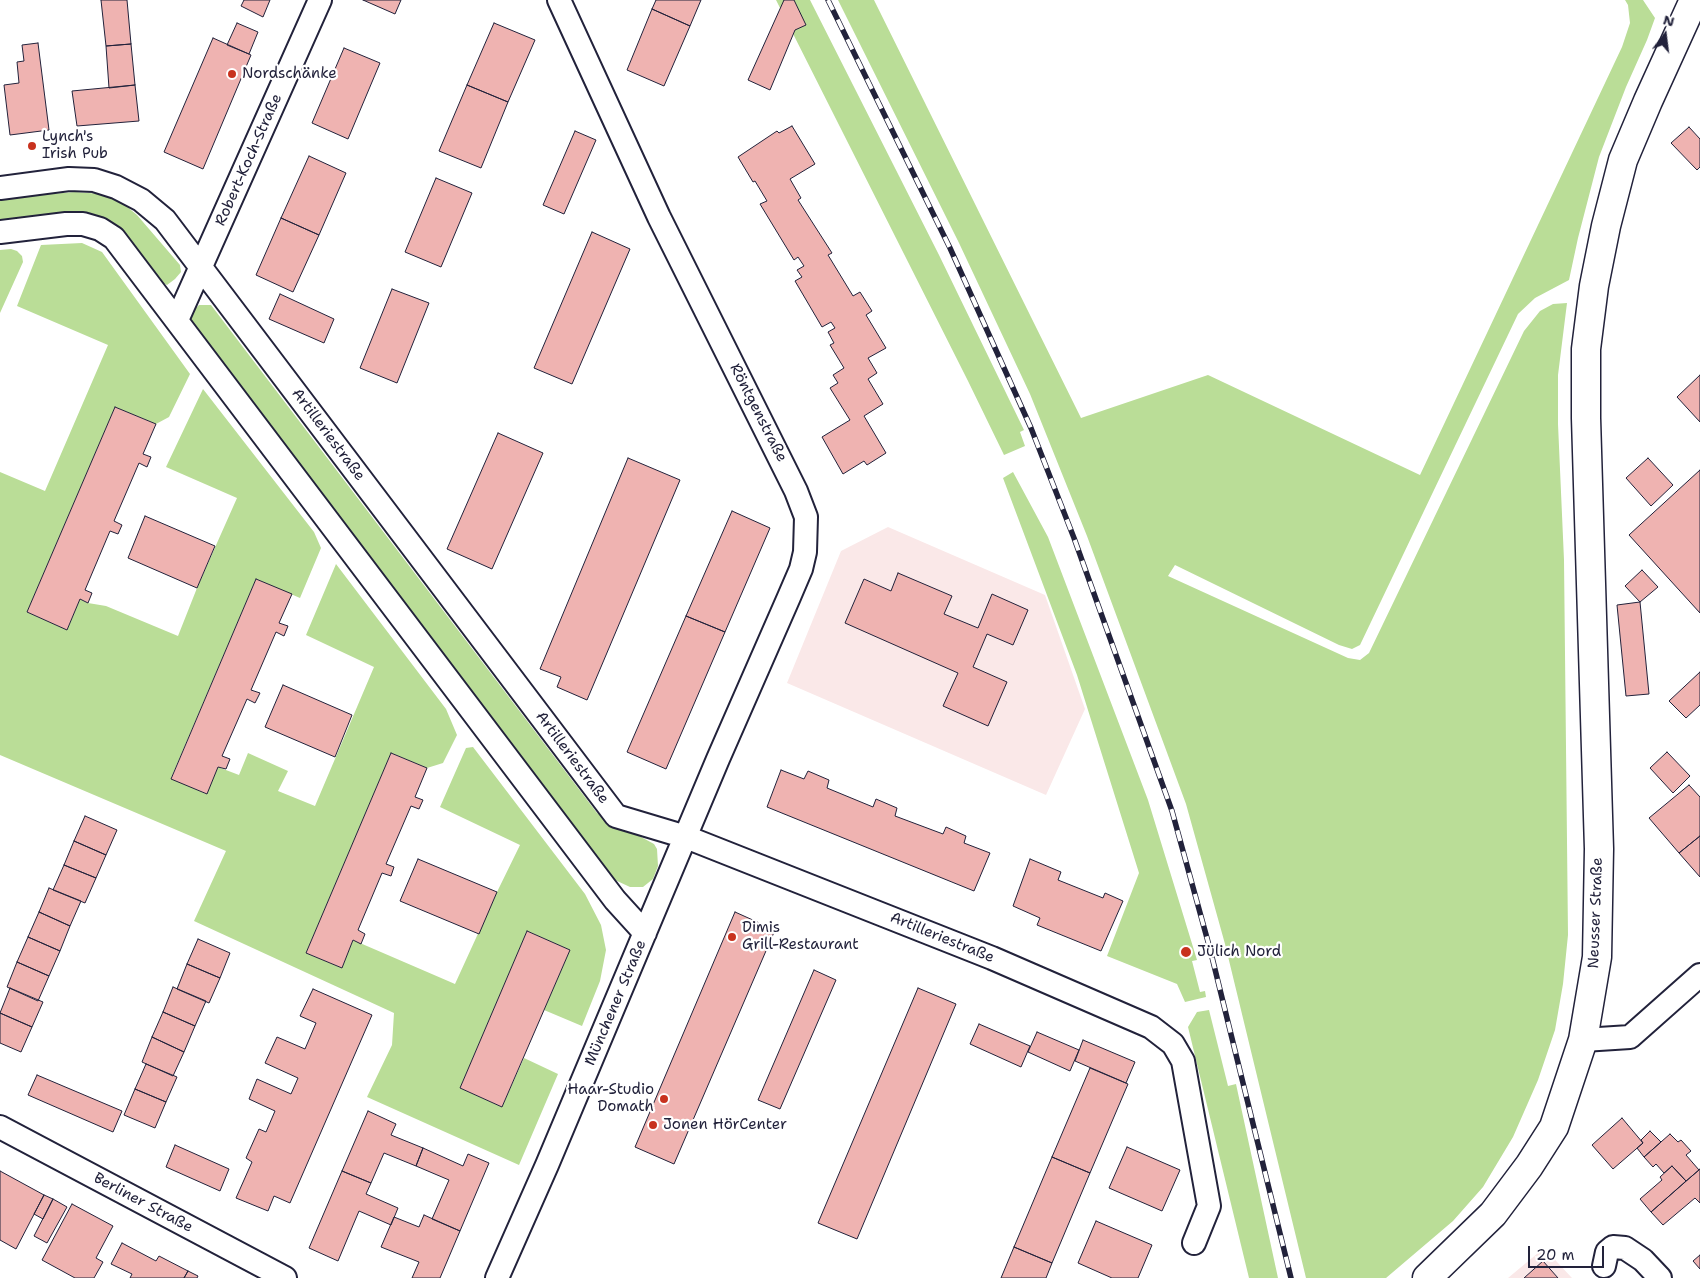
<!DOCTYPE html>
<html>
<head>
<meta charset="utf-8">
<style>
  body { margin:0 }
  #map { position:relative; width:1700px; height:1278px; overflow:hidden; background:#fff; font-family:"Shantell Sans",sans-serif }
  canvas { display:block }
  .north { position:absolute; left:1640px; top:10px; width:50px; height:50px; -webkit-text-stroke:4px #fff; paint-order:stroke; rotate:15deg; font-size:14px; font-weight:700; line-height:20px; text-align:center; color:#22223b }
  .north::after { content:''; display:block; margin:auto; width:18px; height:22px; background:#22223b; clip-path:polygon(50% 0,100% 100%,50% 72%,0 100%) }
  .scale { position:absolute; left:1528px; top:1246px; width:76px; height:22px; box-sizing:border-box; border:2px solid #22223b; border-top:0; padding-left:6px; font-size:15px; line-height:18px; white-space:nowrap; color:#22223b; -webkit-text-stroke:4px #fff; paint-order:stroke }
</style>
</head>
<body>
<div id="map">
<canvas width="1700" height="1278"></canvas>
<div class="north">N</div>
<div class="scale">20 m</div>
</div>
<script>
const context = document.querySelector('canvas').getContext('2d');
context.lineJoin = 'round';
function fillPath(path, color) { context.fillStyle = color; context.fill(path, 'evenodd'); }
const toPath = rows => new Path2D(rows.map(r => 'M' + r).join(''));
function trace(path, color, width, dash) { context.strokeStyle = color; context.lineWidth = width; context.lineCap = dash ? 'butt' : 'round'; context.setLineDash(dash || []); context.stroke(path); }
function drawText(font, color, halo, rows, align = 'center') {
  context.font = font + ' "Shantell Sans",sans-serif'; context.lineWidth = 4.5; context.setLineDash([]); context.textBaseline = 'middle'; context.strokeStyle = halo; context.fillStyle = color; for (const [text, x, y, turn = 0] of rows) {
    context.save(); context.translate(x, y); context.rotate((+turn || 0) * Math.PI / 180); context.textAlign = isNaN(turn) ? turn : align; if (halo) context.strokeText(text, 0, 0); context.fillText(text, 0, 0); context.restore();
  }
}
fillPath(toPath([
  [888,527,1045,595,1085,709,1046,795,787,683,841,551],
  [1544,1248,1572,1278,1508,1278]
]), '#fae8e8');
fillPath(toPath([
  [776,0,810,0,939,255,1024,430,1020,432,1025,446,1004,455,968,381],
  [838,0,874,0,1081,418,1208,375,1420,475,1622,47,1630,23,1628,5,1625,0,1643,0,1655,18,1647,40,1626,87,1599,157,1578,238,1569,280,1535,298,1518,314,1360,645,1352,649,1339,645,1175,565,1168,576,1348,658,1360,660,1369,653,1524,331,1540,311,1553,304,1567,303,1558,375,1558,424,1564,560,1568,935,1563,984,1555,1030,1538,1080,1513,1137,1483,1187,1453,1221,1386,1278,1306,1278,1225,944,1186,804,1087,536,1030,394,959,243],
  [75,192,102,194,125,205,137,215,180,265,181,272,175,279,167,285,159,281,88,214,73,213,0,221,0,198],
  [82,243,102,252,190,374,169,417,156,424,115,407,27,612,67,630,80,599,88,603,106,606,178,636,197,588,237,498,166,467,203,389,314,532,321,548,300,598,256,579,171,778,206,794,218,767,239,775,248,753,288,771,278,791,315,806,374,667,306,635,336,564,446,709,457,735,443,763,427,768,391,753,306,953,342,968,353,940,455,984,497,892,520,845,440,807,466,748,473,747,585,894,601,925,606,950,600,981,582,1026,544,1010,570,950,527,931,460,1088,502,1107,524,1058,558,1074,519,1165,367,1097,392,1045,394,1013,194,921,226,851,0,755,0,472,45,491,108,345,17,306,41,245],
  [11,249,17,251,22,256,23,262,0,313,0,250],
  [199,305,211,305,597,813,654,844,657,849,658,866,653,879,643,887,630,887,615,880,191,322,192,312],
  [1013,472,1048,537,1148,800,1197,960,1192,961,1200,992,1205,991,1206,997,1185,1002,1177,984,1107,956,1139,873,1077,675,1003,478],
  [1209,1010,1228,1086,1236,1084,1278,1278,1249,1278,1188,1027,1197,1012]
]), '#badd97');
const building = toPath([
  [101,0,127,0,131,44,106,46,101,0],
  [244,0,270,0,263,17,241,6,244,0],
  [363,0,401,0,395,14,363,0],
  [656,0,701,0,690,26,652,9,656,0],
  [784,0,794,0,806,25,795,30,770,90,748,80,784,0],
  [652,9,690,26,664,86,627,70,652,9],
  [237,23,258,32,249,54,227,45,237,23],
  [494,23,535,40,508,102,467,85,494,23],
  [213,38,251,55,203,169,164,152,213,38],
  [38,43,49,130,10,135,4,85,19,83,17,62,24,61,22,45,38,43],
  [131,44,135,85,109,88,106,46,131,44],
  [344,48,380,63,348,139,312,123,344,48],
  [135,85,139,121,77,126,72,91,135,85],
  [467,85,508,102,481,168,439,151,467,85],
  [792,126,815,164,790,179,801,198,798,200,832,253,828,255,853,296,860,292,872,311,866,315,886,348,868,358,877,373,868,379,883,404,864,416,886,453,867,465,864,461,843,474,822,437,850,420,830,388,838,383,833,375,844,368,830,345,834,343,828,332,835,328,831,322,822,327,795,281,802,277,797,270,804,266,798,257,794,260,760,204,767,201,755,181,753,182,738,157,777,131,779,133,792,126],
  [1689,127,1700,139,1700,167,1697,170,1671,143,1689,127],
  [575,131,596,140,564,214,543,205,575,131],
  [309,156,346,173,319,235,281,218,309,156],
  [436,178,472,193,441,267,405,252,436,178],
  [281,218,319,235,293,292,256,275,281,218],
  [592,232,630,249,572,384,534,368,592,232],
  [392,289,429,303,397,383,360,368,392,289],
  [280,294,334,319,324,343,269,319,280,294],
  [1700,375,1700,422,1677,397,1700,375],
  [115,407,156,424,143,454,151,457,147,467,139,463,114,521,122,525,118,534,110,531,85,590,92,593,88,603,80,599,67,630,27,612,115,407],
  [498,433,543,453,492,569,447,549,498,433],
  [628,458,680,480,587,700,557,687,561,677,540,669,628,458],
  [1648,458,1673,485,1651,506,1626,478,1648,458],
  [1700,470,1700,613,1629,535,1700,470],
  [732,511,770,528,725,632,686,616,732,511],
  [145,516,215,546,197,588,128,558,145,516],
  [1642,570,1658,587,1640,602,1625,586,1642,570],
  [898,573,952,596,944,614,978,628,992,594,1028,610,1013,645,987,634,973,667,1007,682,988,726,943,706,958,673,845,623,864,579,891,591,898,573],
  [256,579,292,594,279,623,288,626,284,636,276,632,251,690,260,693,255,703,247,699,222,756,230,759,226,769,218,767,207,794,171,779,256,579],
  [1640,602,1649,694,1626,696,1617,605,1640,602],
  [686,616,725,632,666,769,627,752,686,616],
  [1700,672,1700,705,1686,718,1669,701,1700,672],
  [283,685,352,715,335,757,265,727,283,685],
  [1667,752,1690,776,1673,793,1650,768,1667,752],
  [391,753,427,768,415,797,423,800,419,809,411,806,386,864,394,867,391,876,382,873,358,930,365,934,361,944,353,940,342,968,306,953,391,753],
  [781,770,804,779,808,771,829,780,827,788,873,807,876,799,897,808,895,816,943,834,946,827,966,836,964,843,990,853,974,891,767,807,781,770],
  [1689,785,1700,797,1700,836,1679,853,1649,818,1689,785],
  [85,816,117,830,106,855,74,841,85,816],
  [1700,836,1700,877,1679,853,1700,836],
  [74,841,106,855,96,878,64,865,74,841],
  [418,859,497,892,479,934,400,901,418,859],
  [1030,859,1061,872,1058,880,1103,898,1105,893,1123,901,1101,951,1037,925,1040,918,1013,906,1030,859],
  [64,865,96,878,85,903,53,890,64,865],
  [49,888,81,901,70,926,39,912,49,888],
  [39,912,70,926,60,951,28,937,39,912],
  [735,912,775,930,674,1164,635,1147,735,912],
  [527,931,570,950,502,1107,460,1088,527,931],
  [28,937,60,951,49,976,17,962,28,937],
  [198,939,230,953,220,978,187,964,198,939],
  [17,962,49,976,38,1001,7,987,17,962],
  [187,964,220,978,209,1003,177,989,187,964],
  [814,970,836,980,780,1109,758,1100,814,970],
  [173,987,206,1001,195,1026,163,1012,173,987],
  [10,988,43,1002,32,1027,0,1013,10,988],
  [918,988,956,1004,857,1239,818,1223,918,988],
  [313,989,372,1015,290,1203,274,1196,268,1211,236,1198,252,1162,246,1158,259,1129,266,1132,275,1111,249,1099,257,1079,291,1094,298,1078,265,1063,277,1037,305,1049,316,1023,300,1016,313,989],
  [163,1012,195,1026,184,1052,152,1037,163,1012],
  [0,1013,32,1027,21,1052,0,1043,0,1013],
  [979,1024,1030,1046,1021,1067,970,1044,979,1024],
  [1037,1032,1079,1050,1070,1071,1028,1052,1037,1032],
  [152,1037,184,1052,173,1076,142,1062,152,1037],
  [1083,1040,1135,1062,1126,1083,1075,1061,1083,1040],
  [146,1064,177,1077,166,1102,135,1089,146,1064],
  [1090,1068,1128,1084,1090,1173,1052,1157,1090,1068],
  [37,1075,122,1111,113,1132,28,1095,37,1075],
  [135,1089,166,1102,155,1128,124,1115,135,1089],
  [368,1111,396,1124,391,1135,423,1148,416,1166,384,1153,371,1183,342,1171,368,1111],
  [1622,1118,1643,1143,1613,1169,1592,1145,1622,1118],
  [1650,1131,1661,1142,1644,1157,1637,1148,1643,1143,1641,1140,1650,1131],
  [1670,1134,1678,1142,1681,1140,1691,1151,1686,1155,1699,1170,1686,1181,1672,1166,1664,1173,1656,1164,1653,1167,1644,1157,1670,1134],
  [175,1145,229,1169,220,1191,166,1167,175,1145],
  [1127,1147,1180,1170,1162,1211,1109,1188,1127,1147],
  [423,1148,463,1166,468,1154,489,1163,460,1231,432,1219,449,1180,416,1166,423,1148],
  [1052,1157,1090,1173,1052,1263,1014,1247,1052,1157],
  [1672,1166,1686,1181,1651,1212,1640,1199,1662,1180,1660,1177,1672,1166],
  [1700,1169,1700,1203,1695,1198,1663,1225,1651,1212,1700,1169],
  [0,1171,44,1195,16,1249,0,1240,0,1171],
  [342,1171,371,1183,366,1194,398,1208,391,1225,359,1211,338,1261,309,1248,342,1171],
  [44,1195,53,1199,43,1219,34,1214,44,1195],
  [53,1199,67,1207,47,1243,34,1236,53,1199],
  [72,1204,113,1226,96,1258,103,1262,94,1278,75,1278,42,1260,72,1204],
  [424,1215,460,1231,440,1278,412,1278,419,1262,381,1247,394,1217,419,1227,424,1215],
  [1096,1221,1152,1245,1138,1278,1112,1278,1078,1263,1096,1221],
  [122,1243,156,1261,159,1256,188,1271,184,1278,130,1278,132,1274,111,1264,122,1243],
  [1014,1247,1052,1263,1046,1278,1001,1278,1014,1247],
  [1700,1255,1700,1269,1693,1261,1700,1255],
  [1543,1261,1558,1278,1524,1278,1543,1261],
  [188,1271,198,1276,197,1278,184,1278,188,1271]
]);
fillPath(building, '#efb3b1');
trace(building, '#22223b', 1);
const street = toPath([
  [0,188,69,179,94,180,116,187,141,200,165,220,616,816,686,837,992,958,1151,1027,1173,1044,1183,1061,1209,1206,1194,1243],
  [0,232,66,224,83,224,100,229,114,238,615,900,645,933],
  [177,320,320,0],
  [1583,1040,1630,1037,1700,975],
  [0,1127,285,1278],
  [1604,1266,1607,1252,1613,1247,1625,1248,1643,1260,1660,1278],
  [497,1278,547,1165,718,759,789,597,801,569,805,552,806,517,796,491,659,217,559,0]
]);
const secondary = toPath([
  [1427,1278,1493,1214,1529,1166,1554,1127,1583,1040,1597,957,1599,849,1586,418,1586,349,1594,286,1606,226,1623,160,1648,101,1694,0]
]);
trace(street, '#22223b', 26);
trace(secondary, '#22223b', 31);
trace(street, '#fff', 22);
trace(secondary, '#fff', 28);
const rail = toPath([
  [828,0,950,248,1031,428,1074,538,1172,811,1210,949,1291,1278]
]);
trace(rail, '#22223b', 5.5);
trace(rail, '#fff', 4, [11]);
for (const [x, y, r, color] of [
  [232,74,5,"#c8321e"],
  [32,146,5,"#c8321e"],
  [732,937,5,"#c8321e"],
  [1186,952,6,"#c8321e"],
  [664,1099,5,"#c8321e"],
  [653,1125,5,"#c8321e"]
]) { const dot = new Path2D(); dot.arc(x, y, r, 0, 2 * Math.PI); context.fillStyle = color; context.fill(dot); trace(dot, '#fff', 2); }
drawText('15px', '#22223b', '#fff', [
  ["Nordschänke",242,74],
  ["Lynch's",42,137],
  ["Irish Pub",42,154],
  ["Dimis",742,928],
  ["Grill-Restaurant",742,945],
  ["Jülich Nord",1197,952],
  ["Haar-Studio",654,1090,"right"],
  ["Domath",654,1107,"right"],
  ["Jonen HörCenter",663,1125]
], 'left');
drawText('15px', '#22223b', '#fff', [
  ["Robert-Koch-Straße",249,160,-66],
  ["Röntgenstraße",758,413,63],
  ["Artilleriestraße",328,435,53],
  ["Artilleriestraße",572,758,53],
  ["Neusser Straße",1596,913,-88],
  ["Artilleriestraße",942,938,22],
  ["Münchener Straße",616,1003,-67],
  ["Berliner Straße",143,1203,28]
]);
</script>
</body>
</html>
